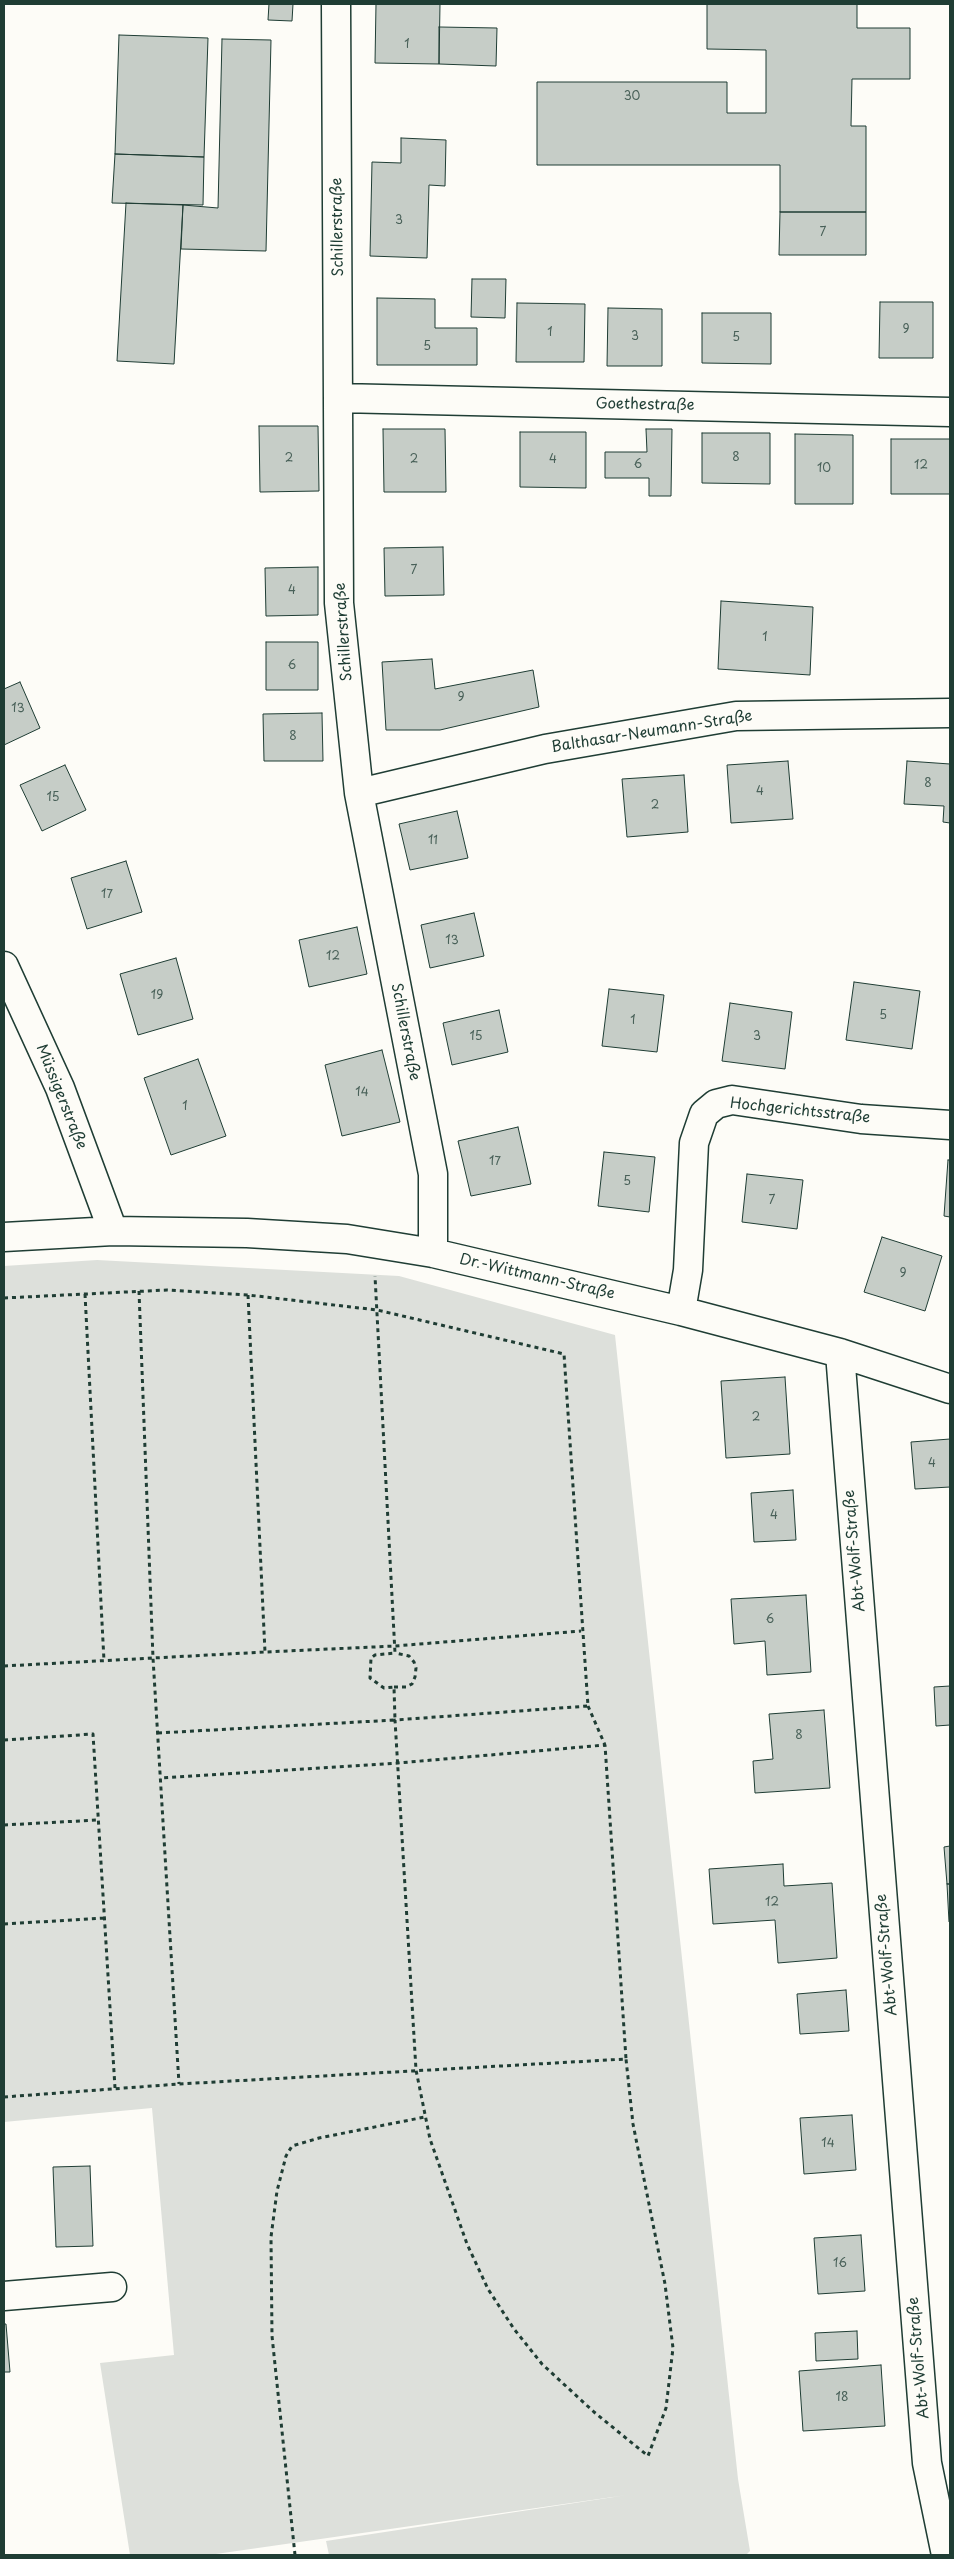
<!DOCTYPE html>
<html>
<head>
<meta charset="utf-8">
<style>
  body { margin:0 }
  #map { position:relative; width:954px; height:2559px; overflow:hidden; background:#fdfcf7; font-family:"Playpen Sans",sans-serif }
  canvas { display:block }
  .frame { position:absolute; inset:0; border:5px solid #1f3d34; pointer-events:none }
</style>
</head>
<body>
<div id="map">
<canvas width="954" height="2559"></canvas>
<div class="frame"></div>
</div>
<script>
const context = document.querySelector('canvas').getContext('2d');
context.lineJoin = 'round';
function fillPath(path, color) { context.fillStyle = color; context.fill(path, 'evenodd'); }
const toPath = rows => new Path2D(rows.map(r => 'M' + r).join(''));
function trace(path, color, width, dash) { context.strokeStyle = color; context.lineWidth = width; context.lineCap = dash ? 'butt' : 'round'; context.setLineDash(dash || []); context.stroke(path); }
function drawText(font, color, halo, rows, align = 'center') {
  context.font = font + ' "Playpen Sans",sans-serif'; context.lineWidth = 4; context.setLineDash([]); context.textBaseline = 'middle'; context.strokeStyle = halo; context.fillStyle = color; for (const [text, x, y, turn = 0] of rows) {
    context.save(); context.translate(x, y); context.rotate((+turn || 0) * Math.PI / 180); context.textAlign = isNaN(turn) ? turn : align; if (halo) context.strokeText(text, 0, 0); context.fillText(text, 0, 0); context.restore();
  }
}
fillPath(toPath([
  [97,1260,399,1276,615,1335,738,2479,750,2551,746,2555,329,2555,326,2541,627,2495,209,2555,130,2555,100,2363,174,2355,152,2108,4,2122,4,1266]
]), '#dde0db');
const building = toPath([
  [269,4,293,4,292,21,268,20,269,4],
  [376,4,440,4,439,64,375,63,376,4],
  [707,4,857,4,857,28,910,28,910,79,852,79,851,126,866,126,866,212,780,212,780,165,537,165,537,82,727,82,727,113,766,113,766,50,707,49,707,4],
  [439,27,497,28,496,66,439,64,439,27],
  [119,35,208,38,204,157,115,154,119,35],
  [222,39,271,40,266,251,181,249,183,205,218,208,222,39],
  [401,138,446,140,445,186,429,185,427,258,370,256,372,162,401,163,401,138],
  [115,154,204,157,203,205,112,203,115,154],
  [126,203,183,205,174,364,117,361,126,203],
  [780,212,866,212,866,255,779,255,780,212],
  [472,279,506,279,505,318,471,317,472,279],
  [377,298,435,299,435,328,477,328,477,365,377,365,377,298],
  [880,302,933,302,933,358,879,358,880,302],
  [517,303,585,304,584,362,516,362,517,303],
  [608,308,662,309,662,366,607,366,608,308],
  [702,313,771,313,771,364,702,363,702,313],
  [259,426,318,426,319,491,260,492,259,426],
  [383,429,445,429,446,492,384,492,383,429],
  [646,429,672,429,671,496,649,496,649,478,605,478,605,452,647,452,646,429],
  [520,432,586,432,586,488,520,487,520,432],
  [702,433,770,433,770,484,702,483,702,433],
  [795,434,853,435,853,504,795,504,795,434],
  [891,439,950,439,950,494,891,494,891,439],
  [443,547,444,595,385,596,384,548,443,547],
  [318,567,318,615,266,616,265,568,318,567],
  [721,601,813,607,810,675,718,669,721,601],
  [266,642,318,642,318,690,266,690,266,642],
  [432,659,435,689,533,670,539,707,440,730,386,730,382,662,432,659],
  [20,682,40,728,4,745,4,689,20,682],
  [322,713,323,761,264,761,263,714,322,713],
  [788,761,793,819,731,823,727,765,788,761],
  [907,761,950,764,950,823,943,822,944,806,904,804,907,761],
  [65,765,86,810,42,831,20,785,65,765],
  [684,775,688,832,627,837,622,779,684,775],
  [457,811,468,858,410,870,399,824,457,811],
  [126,861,142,912,87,929,71,878,126,861],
  [474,913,484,956,430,968,421,925,474,913],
  [357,927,367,974,309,987,299,940,357,927],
  [176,958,193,1019,138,1035,120,974,176,958],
  [854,982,920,991,912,1049,846,1040,854,982],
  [609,989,664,995,657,1052,602,1046,609,989],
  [730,1003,792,1012,785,1069,722,1061,730,1003],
  [499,1010,508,1052,452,1065,443,1023,499,1010],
  [382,1050,400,1122,342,1136,325,1065,382,1050],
  [198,1059,226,1136,171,1155,144,1078,198,1059],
  [518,1127,531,1184,471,1196,458,1141,518,1127],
  [604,1152,655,1157,649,1212,598,1206,604,1152],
  [948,1160,950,1160,950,1217,944,1216,948,1160],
  [747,1174,803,1180,797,1229,742,1222,747,1174],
  [882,1237,942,1256,925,1311,864,1292,882,1237],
  [785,1377,790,1454,726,1458,721,1381,785,1377],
  [950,1439,950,1487,915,1489,911,1442,950,1439],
  [793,1490,796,1540,754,1542,751,1493,793,1490],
  [806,1595,811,1672,767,1675,765,1641,734,1644,731,1599,806,1595],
  [950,1686,950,1725,936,1726,934,1687,950,1686],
  [824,1710,830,1788,755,1793,753,1761,773,1759,769,1714,824,1710],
  [950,1846,950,1884,947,1884,944,1847,950,1846],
  [783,1864,784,1886,832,1883,837,1958,778,1963,775,1920,713,1924,709,1869,783,1864],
  [947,1884,950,1884,950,1922,949,1922,947,1884],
  [846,1990,849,2031,800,2034,797,1994,846,1990],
  [852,2115,856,2170,804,2174,800,2118,852,2115],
  [90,2166,93,2246,56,2247,53,2167,90,2166],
  [861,2235,865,2291,818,2294,814,2238,861,2235],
  [4,2324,6,2324,10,2372,4,2372,4,2324],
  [857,2331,858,2359,816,2361,815,2333,857,2331],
  [881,2365,885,2426,803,2431,799,2371,881,2365]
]);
fillPath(building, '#c6cdc7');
trace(building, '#1f3d34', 1);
const minor = toPath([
  [336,4,339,603,359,793,433,1174,433,1253],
  [339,398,950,412],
  [359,793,545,749,736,716,950,713],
  [4,966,60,1088,113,1231],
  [4,1237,113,1231,247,1233,347,1239,433,1253,681,1311,840,1353,950,1389],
  [681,1311,688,1270,694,1143,704,1114,716,1104,732,1100,861,1119,950,1125],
  [840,1353,927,2463,946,2555],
  [4,2296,112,2287]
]);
trace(minor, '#1f3d34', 31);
trace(toPath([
  [139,1291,153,1658,179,2084],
  [85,1294,104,1661],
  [248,1295,265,1652,395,1646,581,1631],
  [4,1298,167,1290,248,1295,377,1310,564,1354,588,1706,395,1720,416,2070,430,2139,467,2244,488,2289,514,2329,542,2364,594,2412,648,2456,666,2408,673,2348,665,2284,633,2124,626,2059],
  [4,1666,265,1652],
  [394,1687,406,1687,412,1684,415,1677,416,1668,414,1662,409,1656,395,1653],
  [588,1706,605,1745],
  [158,1733,395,1720,394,1687,384,1688,370,1678,371,1658,375,1655,395,1653,375,1276],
  [4,1740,93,1734,115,2088],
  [4,1825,98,1820],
  [4,1924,105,1918],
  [4,2097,179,2084,626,2059,605,1745,398,1763,160,1778],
  [295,2555,272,2336,271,2237,277,2191,286,2156,292,2146,319,2138,425,2117]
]), '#1f3d34', 3, [4, 4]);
trace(minor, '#fdfcf7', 28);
drawText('12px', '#496159', null, [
  ["1",407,45],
  ["30",632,97],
  ["3",399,221],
  ["7",823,233],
  ["9",906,330],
  ["1",550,333],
  ["3",635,337],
  ["5",736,338],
  ["5",427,347],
  ["8",736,458],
  ["2",289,459],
  ["2",414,460],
  ["4",553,460],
  ["6",638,465],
  ["12",921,466],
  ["10",824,469],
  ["7",414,571],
  ["4",292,591],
  ["1",765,638],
  ["6",292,666],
  ["9",461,698],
  ["13",18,709],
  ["8",293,737],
  ["8",928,784],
  ["4",760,792],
  ["15",53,798],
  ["2",655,806],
  ["11",433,841],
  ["17",107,895],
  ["13",452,941],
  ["12",333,957],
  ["19",157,996],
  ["5",883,1016],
  ["1",633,1021],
  ["15",476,1037],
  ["3",757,1037],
  ["14",362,1093],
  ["1",185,1107],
  ["17",495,1162],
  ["5",627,1182],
  ["7",772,1201],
  ["9",903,1274],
  ["2",756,1418],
  ["4",932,1464],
  ["4",774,1516],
  ["6",770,1620],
  ["8",799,1736],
  ["12",772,1903],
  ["14",828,2144],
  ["16",840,2264],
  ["18",842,2398]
]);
drawText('15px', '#1f3d34', '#fdfcf7', [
  ["Schillerstraße",338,227,-91],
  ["Goethestraße",645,405,1],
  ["Schillerstraße",344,632,-94],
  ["Balthasar-Neumann-Straße",652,732,-9],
  ["Schillerstraße",405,1032,79],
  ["Müssigerstraße",61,1097,68],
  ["Hochgerichtsstraße",800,1111,6],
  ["Dr.-Wittmann-Straße",537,1277,13],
  ["Abt-Wolf-Straße",855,1551,-95],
  ["Abt-Wolf-Straße",887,1955,-95],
  ["Abt-Wolf-Straße",919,2358,-95]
]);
</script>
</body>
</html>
